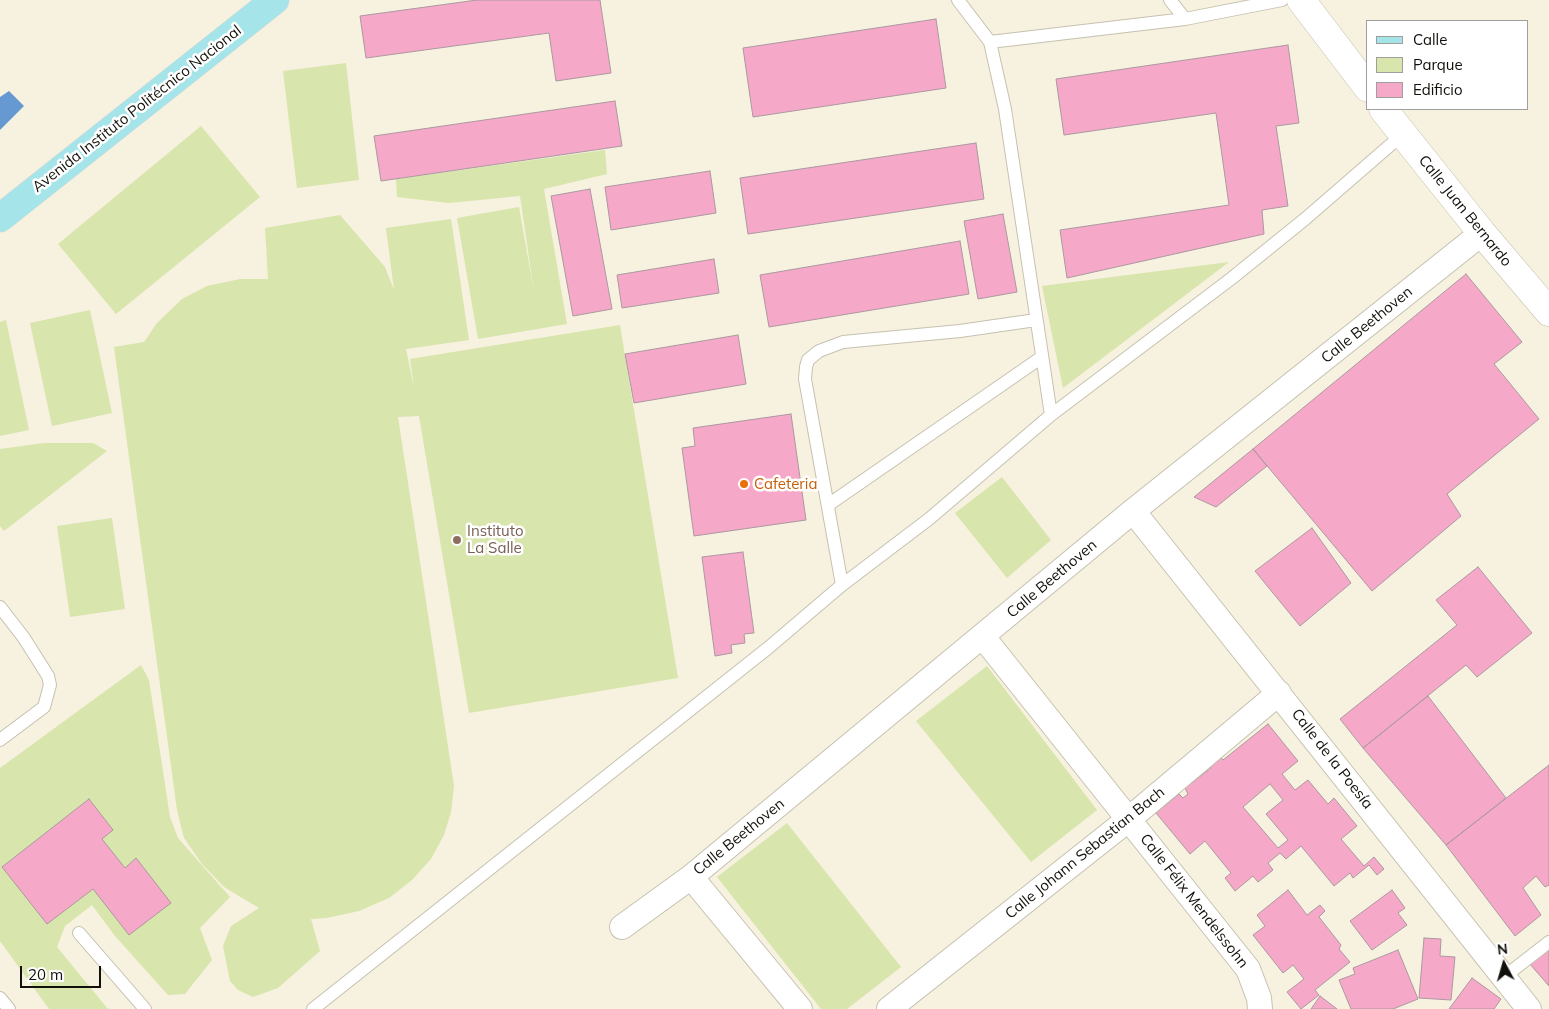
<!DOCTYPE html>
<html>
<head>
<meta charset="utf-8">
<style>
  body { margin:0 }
  #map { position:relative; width:1549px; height:1009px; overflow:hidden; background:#f7f1df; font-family:Mulish,sans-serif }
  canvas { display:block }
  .legend { position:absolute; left:1366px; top:20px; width:162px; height:90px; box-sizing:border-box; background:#fff; border:1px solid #a09f9d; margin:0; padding:6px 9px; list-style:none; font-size:15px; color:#12100a }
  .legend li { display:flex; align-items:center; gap:10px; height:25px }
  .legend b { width:25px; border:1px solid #a09f9d }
  .north { position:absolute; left:1479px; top:939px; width:50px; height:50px; -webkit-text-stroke:4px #fff; paint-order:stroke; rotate:354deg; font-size:14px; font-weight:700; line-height:20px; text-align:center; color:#12100a }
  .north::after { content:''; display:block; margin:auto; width:18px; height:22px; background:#12100a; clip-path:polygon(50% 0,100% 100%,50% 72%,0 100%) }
  .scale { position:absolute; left:20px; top:966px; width:81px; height:22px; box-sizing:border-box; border:2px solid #12100a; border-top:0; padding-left:6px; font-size:15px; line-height:18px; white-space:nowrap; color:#12100a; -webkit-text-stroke:4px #fff; paint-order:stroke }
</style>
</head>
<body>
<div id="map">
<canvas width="1549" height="1009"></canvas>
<ul class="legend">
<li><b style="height:6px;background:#a5e5e9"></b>Calle</li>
<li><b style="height:14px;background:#d8e5ac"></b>Parque</li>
<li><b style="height:14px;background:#f6a8c9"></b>Edificio</li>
</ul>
<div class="north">N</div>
<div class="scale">20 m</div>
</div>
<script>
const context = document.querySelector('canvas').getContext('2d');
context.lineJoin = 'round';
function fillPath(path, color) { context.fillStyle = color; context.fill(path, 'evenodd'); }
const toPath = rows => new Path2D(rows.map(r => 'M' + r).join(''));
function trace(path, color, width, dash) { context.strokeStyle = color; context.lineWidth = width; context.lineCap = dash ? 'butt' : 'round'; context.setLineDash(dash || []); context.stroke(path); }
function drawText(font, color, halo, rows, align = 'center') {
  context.font = font + ' Mulish,sans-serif'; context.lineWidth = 5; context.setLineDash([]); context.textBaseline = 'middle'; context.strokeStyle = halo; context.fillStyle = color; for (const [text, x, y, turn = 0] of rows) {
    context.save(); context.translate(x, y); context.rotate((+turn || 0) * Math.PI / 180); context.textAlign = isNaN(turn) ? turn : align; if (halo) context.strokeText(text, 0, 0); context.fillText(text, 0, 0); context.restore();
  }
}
fillPath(toPath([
  [346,63,359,180,297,188,283,71],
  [201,126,260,197,116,314,58,244],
  [605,150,607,174,544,189,567,324,478,339,457,218,519,207,534,292,520,196,449,203,397,197,396,179],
  [340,215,385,267,394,290,386,228,451,219,469,340,406,349,414,388,410,359,620,325,678,678,469,713,419,416,398,417,454,786,451,812,444,835,431,859,412,880,389,898,359,911,327,918,311,919,320,951,278,988,253,997,238,990,230,981,223,946,231,926,259,908,224,887,202,864,184,838,177,810,114,347,144,342,157,323,182,299,207,286,240,279,268,279,265,228],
  [1229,262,1063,388,1042,286],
  [90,310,112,413,52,426,30,323],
  [6,320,29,430,0,436,0,322],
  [44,443,93,443,107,451,4,531,0,526,0,449],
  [1002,477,1051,540,1007,578,955,513],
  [112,518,125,609,70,617,57,526],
  [141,665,149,680,170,817,178,838,230,897,200,928,212,960,185,994,168,995,115,936,92,905,65,926,57,947,108,1009,49,1009,0,941,0,768],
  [987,666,1097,810,1031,862,916,721],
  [787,823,901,967,847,1009,821,1009,717,877]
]), '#d8e5ac');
fillPath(toPath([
  [9,91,24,106,0,130,0,97]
]), '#6699d1');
const building = toPath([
  [477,0,600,0,611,73,556,81,549,33,366,58,360,16,477,0],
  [936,19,946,88,753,117,743,48,936,19],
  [1288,45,1299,123,1276,126,1288,206,1262,210,1264,234,1067,278,1060,230,1229,205,1216,113,1064,135,1056,79,1288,45],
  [615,101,622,146,381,181,374,136,615,101],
  [976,143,984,199,748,234,740,178,976,143],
  [710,171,716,213,611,230,605,187,710,171],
  [590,189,612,309,573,316,551,196,590,189],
  [1003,214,1017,292,978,299,964,221,1003,214],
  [960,241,969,294,769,327,760,275,960,241],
  [714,259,719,293,622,308,617,275,714,259],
  [1466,274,1522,342,1494,364,1539,419,1447,494,1461,516,1372,591,1253,449,1466,274],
  [738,335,746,384,634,403,625,354,738,335],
  [791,414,806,520,694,536,682,448,695,446,693,428,791,414],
  [1253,449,1267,466,1216,507,1194,497,1253,449],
  [1312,528,1351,583,1300,626,1255,571,1312,528],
  [743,552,754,633,744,634,745,643,731,645,732,653,715,656,702,557,743,552],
  [1478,567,1532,633,1477,677,1466,665,1363,748,1340,719,1457,625,1436,600,1478,567],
  [1428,696,1506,798,1446,845,1363,748,1428,696],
  [1268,724,1298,761,1282,774,1295,790,1308,780,1328,804,1334,798,1357,826,1341,839,1364,866,1374,857,1384,869,1377,875,1369,865,1353,878,1350,873,1334,886,1301,846,1286,859,1280,853,1268,863,1273,870,1258,882,1253,876,1235,891,1225,878,1231,873,1205,841,1190,854,1156,813,1179,794,1183,798,1188,794,1185,788,1211,768,1208,761,1218,754,1223,760,1268,724],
  [1270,784,1283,800,1266,814,1288,840,1278,848,1243,807,1270,784],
  [1549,765,1549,885,1545,887,1536,876,1523,888,1541,915,1515,936,1446,845,1549,765],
  [89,799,113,830,102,839,125,868,136,858,171,903,129,935,93,889,47,924,2,867,89,799],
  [1288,890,1307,915,1320,905,1325,911,1319,917,1341,945,1339,949,1350,962,1315,990,1319,995,1301,1009,1287,992,1304,979,1293,965,1283,973,1253,935,1265,926,1257,915,1288,890],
  [1392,890,1405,908,1398,913,1407,925,1372,950,1350,921,1392,890],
  [1424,938,1441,939,1440,956,1455,957,1451,1000,1419,998,1424,938],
  [1549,949,1549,986,1529,963,1549,949],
  [1398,950,1418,999,1393,1009,1351,1009,1339,980,1355,974,1353,968,1398,950],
  [1472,978,1501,999,1494,1009,1449,1009,1472,978],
  [1320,996,1337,1009,1311,1009,1320,996]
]);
fillPath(building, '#f6a8c9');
trace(building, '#ab989f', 1);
const service = toPath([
  [958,0,990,42,1005,109,1051,415],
  [1170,0,1185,19],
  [990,42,1185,19,1282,0],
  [828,505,1042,357],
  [842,585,805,379,806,367,808,360,819,351,843,342,960,331,1036,320],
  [0,607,24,638,48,676,50,685,44,707,0,740],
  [79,933,145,1009],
  [1504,977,1549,942],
  [0,998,9,1009],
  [313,1009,768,648,842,585,929,519,1051,415,1232,278,1305,219,1403,134]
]);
const minor = toPath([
  [1133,511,1529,1009],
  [983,637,1248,969,1259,998,1260,1009],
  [691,877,800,1009],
  [622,927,691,877,1133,511,1482,233],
  [889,1009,1129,819,1279,693]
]);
const tertiary = toPath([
  [1301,0,1368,88],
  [1383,109,1482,233,1549,312]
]);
const primary = toPath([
  [0,218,275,0]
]);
trace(service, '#c6c1b0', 14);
trace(minor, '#c6c1b0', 26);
trace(tertiary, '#c6c1b0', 29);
trace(primary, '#d9d9d8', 29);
trace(service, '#fff', 12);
trace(minor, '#fff', 24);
trace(tertiary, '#fff', 28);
trace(primary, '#a5e5e9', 28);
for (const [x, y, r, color] of [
  [744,484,5,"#e8710a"],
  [457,540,5,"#8d6e63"]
]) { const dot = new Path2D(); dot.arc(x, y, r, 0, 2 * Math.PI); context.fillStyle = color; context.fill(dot); trace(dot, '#fff', 2); }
drawText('15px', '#12100a', '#fff', [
  ["Avenida Instituto Politécnico Nacional",137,109,-38],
  ["Calle Juan Bernardo",1465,211,51],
  ["Calle Beethoven",1367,325,-39],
  ["Calle Beethoven",1052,579,-40],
  ["Calle de la Poesía",1332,759,52],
  ["Calle Beethoven",739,837,-39],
  ["Calle Johann Sebastian Bach",1085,853,-39],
  ["Calle Félix Mendelssohn",1194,901,52]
]);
drawText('15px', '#c56008', '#fff', [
  ["Cafeteria",754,484]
], 'left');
drawText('15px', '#785e54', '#fff', [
  ["Instituto",467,531],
  ["La Salle",467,548]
], 'left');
</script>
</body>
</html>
